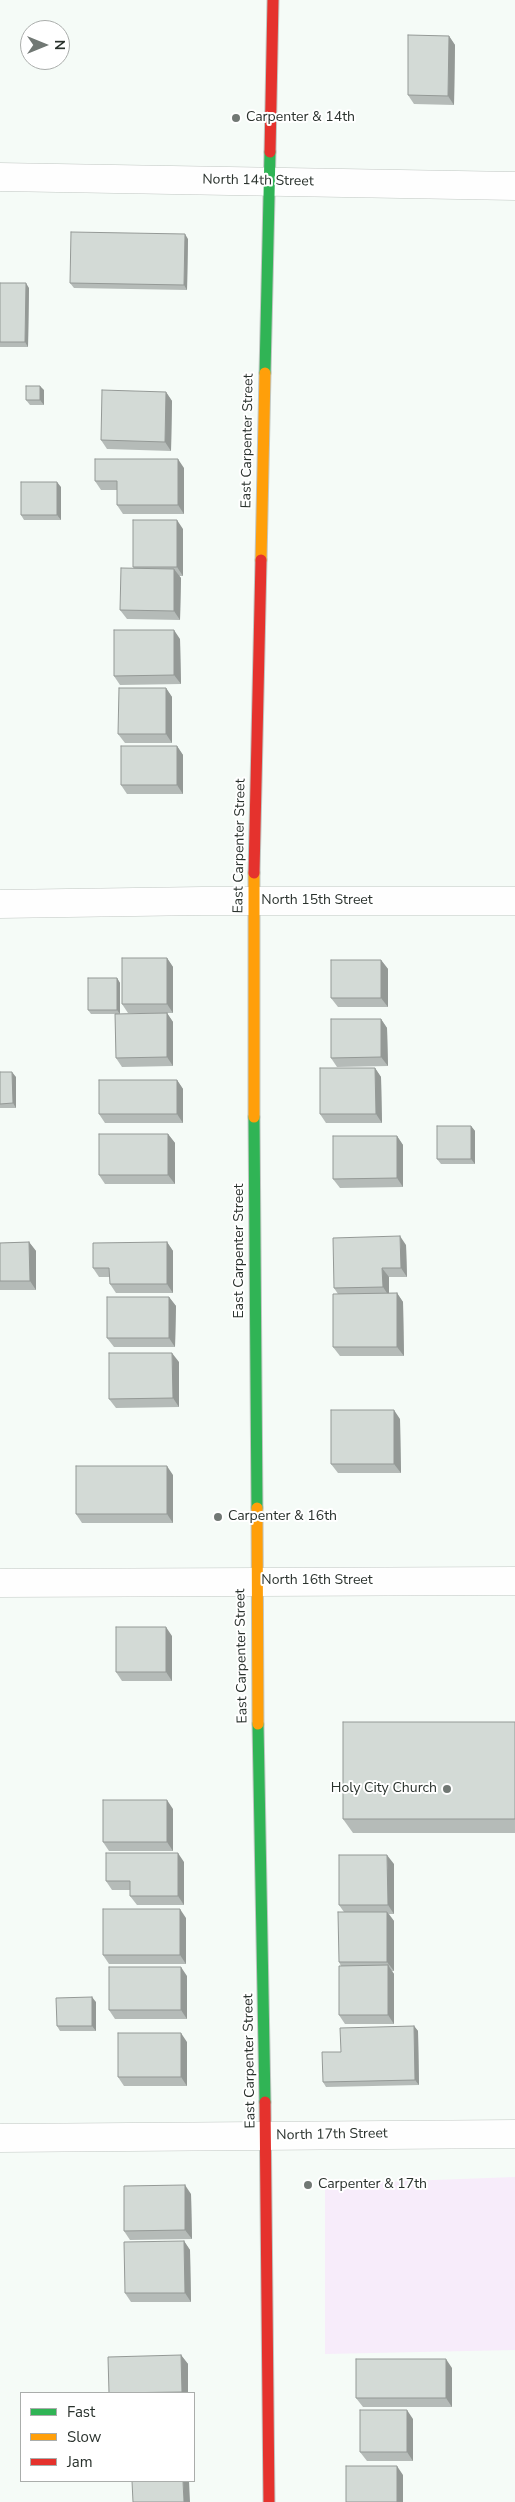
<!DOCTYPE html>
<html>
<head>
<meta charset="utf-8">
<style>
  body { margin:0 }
  #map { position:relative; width:515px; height:2502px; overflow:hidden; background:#f5fbf7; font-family:"Nunito Sans",sans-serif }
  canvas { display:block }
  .legend { position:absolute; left:20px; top:2392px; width:175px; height:90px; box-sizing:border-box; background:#fff; border:1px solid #aaadab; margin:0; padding:6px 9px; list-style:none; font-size:15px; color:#2a322d }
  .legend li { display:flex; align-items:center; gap:10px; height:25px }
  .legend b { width:25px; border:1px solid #aaadab }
  .north { position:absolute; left:20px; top:20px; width:50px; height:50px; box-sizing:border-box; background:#fff; border:1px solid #aaadab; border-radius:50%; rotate:90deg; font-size:14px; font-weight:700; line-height:20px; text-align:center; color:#2a322d }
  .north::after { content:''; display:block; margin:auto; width:18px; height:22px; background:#717874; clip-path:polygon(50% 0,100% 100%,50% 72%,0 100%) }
</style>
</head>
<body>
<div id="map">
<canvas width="515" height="2502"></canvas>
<ul class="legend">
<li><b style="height:6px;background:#30b455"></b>Fast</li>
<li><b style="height:6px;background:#ff9f0a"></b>Slow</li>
<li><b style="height:6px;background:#e5322d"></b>Jam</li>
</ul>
<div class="north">N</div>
</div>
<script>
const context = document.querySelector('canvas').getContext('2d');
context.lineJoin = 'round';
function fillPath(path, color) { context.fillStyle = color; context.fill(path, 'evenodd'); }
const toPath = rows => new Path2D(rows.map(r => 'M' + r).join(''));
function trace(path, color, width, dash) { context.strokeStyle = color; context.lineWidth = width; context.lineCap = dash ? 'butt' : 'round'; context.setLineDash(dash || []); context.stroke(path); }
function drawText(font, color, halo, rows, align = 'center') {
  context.font = font + ' "Nunito Sans",sans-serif'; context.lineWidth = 4; context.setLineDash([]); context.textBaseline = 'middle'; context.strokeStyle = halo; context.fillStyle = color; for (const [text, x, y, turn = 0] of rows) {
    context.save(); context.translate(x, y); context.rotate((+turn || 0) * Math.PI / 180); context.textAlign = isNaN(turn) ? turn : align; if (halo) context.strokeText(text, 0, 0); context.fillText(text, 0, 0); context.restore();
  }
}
fillPath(toPath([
  [515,2177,515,2350,325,2354,325,2184]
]), '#f7ecfa');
const street = toPath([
  [0,177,515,186],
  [0,904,202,901,515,901],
  [0,1583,515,1581],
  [0,2138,515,2134]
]);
const fast = toPath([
  [265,373,270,152],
  [254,1117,257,1508],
  [258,1724,265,2102]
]);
const slow = toPath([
  [261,560,265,373],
  [254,873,254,1117],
  [257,1508,258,1724]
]);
const jam = toPath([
  [270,152,273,0],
  [254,873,261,560],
  [265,2102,269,2502]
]);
trace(street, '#c1c7c3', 29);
trace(fast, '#c1c7c3', 13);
trace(slow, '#c1c7c3', 13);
trace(jam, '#c1c7c3', 13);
trace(street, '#fefefe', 28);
trace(fast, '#30b455', 11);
trace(slow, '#ff9f0a', 11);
trace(jam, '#e5322d', 11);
fillPath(toPath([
  [449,36,455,45,454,105,414,104,408,95],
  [188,239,187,290,74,288,70,283],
  [0,283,29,288,28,347,0,347],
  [44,390,44,405,30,405,26,400],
  [166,392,172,401,171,451,107,449,101,440],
  [184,468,184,514,123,514,117,505,117,490,101,490,95,481],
  [61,487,61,520,24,520,21,515],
  [183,529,183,576,179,576,181,578,180,620,127,619,120,610,134,568,133,567],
  [180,639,181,684,120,685,114,676],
  [166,688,172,697,172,743,125,743,118,734],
  [177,746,183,755,183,794,127,794,121,785],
  [167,958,173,967,173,1013,128,1013,122,1004],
  [381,960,388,969,388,1007,338,1007,331,998],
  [117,978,120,983,120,1014,167,1013,173,1022,173,1066,122,1067,116,1058,115,1014,91,1014,88,1010],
  [381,1019,387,1028,388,1066,337,1067,331,1058],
  [375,1068,381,1077,382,1123,326,1123,320,1114],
  [0,1072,16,1077,16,1108,0,1108],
  [177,1080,183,1089,183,1123,105,1123,99,1114],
  [471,1126,475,1131,475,1164,441,1164,437,1159],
  [168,1134,175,1143,175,1184,105,1184,99,1175],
  [397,1136,403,1145,403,1187,340,1188,333,1179],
  [29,1242,36,1251,36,1290,0,1290,0,1243],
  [167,1242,173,1251,173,1293,116,1293,110,1284,110,1277,99,1277,93,1268],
  [406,1245,407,1277,389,1277,389,1293,397,1293,403,1302,404,1356,340,1356,333,1347,338,1294,334,1288],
  [169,1297,176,1306,175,1347,114,1347,107,1338],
  [179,1362,179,1407,116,1408,109,1399],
  [400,1419,401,1473,338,1473,331,1464],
  [173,1475,173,1523,82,1523,76,1514],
  [172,1636,172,1681,122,1681,116,1672],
  [515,1722,515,1833,353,1833,343,1819],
  [173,1809,173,1851,109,1851,103,1842],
  [184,1862,184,1905,137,1905,130,1896,130,1890,112,1890,106,1881],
  [394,1864,394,1914,389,1914,394,1921,394,1971,392,1971,394,1974,394,2024,345,2024,339,2015,341,1966,339,1962,344,1912,339,1905],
  [186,1918,186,1964,109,1964,103,1955],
  [187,1976,187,2019,115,2019,109,2010],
  [96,2002,96,2031,60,2031,57,2026],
  [414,2026,418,2031,419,2085,326,2087,323,2082,341,2052],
  [187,2042,187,2086,124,2086,118,2077],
  [191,2194,192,2239,130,2240,124,2231],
  [184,2241,190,2250,191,2302,131,2302,125,2293],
  [181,2355,188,2364,188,2393,109,2393],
  [452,2368,452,2407,363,2407,356,2398],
  [413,2419,413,2461,367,2461,360,2452]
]), '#b5bbb8');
fillPath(toPath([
  [449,36,455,45,454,105,448,96],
  [185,234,188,239,187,290,184,285],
  [26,283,29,288,28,347,25,342],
  [40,386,44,390,44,405,40,400],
  [166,392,172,401,171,451,165,442],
  [178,459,184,468,184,514,178,505],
  [57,482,61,487,61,520,57,515],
  [177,520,183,529,183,576,177,567],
  [174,569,181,578,180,620,174,611],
  [174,630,180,639,181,684,174,675],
  [166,688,172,697,172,743,166,734],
  [177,746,183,755,183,794,177,785],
  [167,958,173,967,173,1013,167,1004],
  [381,960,388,969,388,1007,381,998],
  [117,978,120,983,120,1014,117,1010],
  [167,1013,173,1022,173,1066,167,1057],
  [381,1019,387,1028,388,1066,381,1057],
  [375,1068,381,1077,382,1123,376,1114],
  [12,1072,16,1077,16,1108,13,1103],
  [177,1080,183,1089,183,1123,177,1114],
  [471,1126,475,1131,475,1164,471,1159],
  [168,1134,175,1143,175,1184,168,1175],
  [397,1136,403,1145,403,1187,397,1178],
  [400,1236,406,1245,407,1277,401,1268],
  [29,1242,36,1251,36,1290,30,1281],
  [167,1242,173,1251,173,1293,167,1284],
  [382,1268,389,1277,389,1296,383,1287],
  [397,1293,403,1302,404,1356,397,1347],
  [169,1297,176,1306,175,1347,169,1338],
  [172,1353,179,1362,179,1407,173,1398],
  [394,1410,400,1419,401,1473,394,1464],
  [167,1466,173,1475,173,1523,167,1514],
  [166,1627,172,1636,172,1681,166,1672],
  [167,1800,173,1809,173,1851,167,1842],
  [178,1853,184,1862,184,1905,178,1896],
  [387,1855,394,1864,394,1914,388,1905],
  [180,1909,186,1918,186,1964,180,1955],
  [387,1912,394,1921,394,1971,387,1962],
  [388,1965,394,1974,394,2024,388,2015],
  [181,1967,187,1976,187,2019,181,2010],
  [92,1997,96,2002,96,2031,92,2026],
  [414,2026,418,2031,419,2085,415,2080],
  [181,2033,187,2042,187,2086,181,2077],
  [185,2185,191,2194,192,2239,185,2230],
  [184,2241,190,2250,191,2302,185,2293],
  [181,2355,188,2364,188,2393,182,2393,182,2392],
  [446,2359,452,2368,452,2407,446,2398],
  [407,2410,413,2419,413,2461,407,2452],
  [397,2466,403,2475,403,2502,397,2502],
  [183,2481,189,2481,190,2502,184,2502]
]), '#949996');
const building = toPath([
  [408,35,449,36,448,96,408,95,408,35],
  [71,232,185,234,184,285,70,283,71,232],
  [0,283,26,283,25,342,0,342,0,283],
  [26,386,40,386,40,400,26,400,26,386],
  [102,390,166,392,165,442,101,440,102,390],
  [95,459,178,459,178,505,117,505,117,481,95,481,95,459],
  [21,482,57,482,57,515,21,515,21,482],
  [133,520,177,520,177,567,133,567,133,520],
  [121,568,174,569,174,611,120,610,121,568],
  [114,630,174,630,174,675,114,676,114,630],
  [119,688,166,688,166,734,118,734,119,688],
  [121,746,177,746,177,785,121,785,121,746],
  [122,958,167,958,167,1004,122,1004,122,958],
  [331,960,381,960,381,998,331,998,331,960],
  [88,978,117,978,117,1010,88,1010,88,978],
  [167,1013,167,1057,116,1058,115,1014,167,1013],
  [331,1019,381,1019,381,1057,331,1058,331,1019],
  [320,1068,375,1068,376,1114,320,1114,320,1068],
  [0,1072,12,1072,13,1103,0,1104,0,1072],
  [99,1080,177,1080,177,1114,99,1114,99,1080],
  [437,1126,471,1126,471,1159,437,1159,437,1126],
  [99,1134,168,1134,168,1175,99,1175,99,1134],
  [333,1136,397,1136,397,1178,333,1179,333,1136],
  [400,1236,401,1268,382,1268,383,1287,334,1288,333,1238,400,1236],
  [29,1242,30,1281,0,1281,0,1243,29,1242],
  [167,1242,167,1284,110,1284,109,1268,93,1268,93,1243,167,1242],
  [397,1293,397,1347,333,1347,333,1294,397,1293],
  [107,1297,169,1297,169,1338,107,1338,107,1297],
  [109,1353,172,1353,173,1398,109,1399,109,1353],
  [331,1410,394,1410,394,1464,331,1464,331,1410],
  [76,1466,167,1466,167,1514,76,1514,76,1466],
  [116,1627,166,1627,166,1672,116,1672,116,1627],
  [343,1722,515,1722,515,1819,343,1819,343,1722],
  [103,1800,167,1800,167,1842,103,1842,103,1800],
  [106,1853,178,1853,178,1896,130,1896,130,1881,106,1881,106,1853],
  [339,1855,387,1855,388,1905,339,1905,339,1855],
  [103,1909,180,1909,180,1955,103,1955,103,1909],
  [338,1912,387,1912,387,1962,339,1962,338,1912],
  [388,1965,388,2015,339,2015,339,1966,388,1965],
  [109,1967,181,1967,181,2010,109,2010,109,1967],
  [92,1997,92,2026,57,2026,56,1998,92,1997],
  [414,2026,415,2080,323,2082,322,2052,341,2052,340,2028,414,2026],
  [118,2033,181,2033,181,2077,118,2077,118,2033],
  [185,2185,185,2230,124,2231,124,2186,185,2185],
  [184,2241,185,2293,125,2293,124,2242,184,2241],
  [181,2355,182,2392,109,2393,108,2357,181,2355],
  [356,2359,446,2359,446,2398,356,2398,356,2359],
  [360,2410,407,2410,407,2452,360,2452,360,2410],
  [346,2466,397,2466,397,2502,346,2502,346,2466],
  [132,2481,183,2481,184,2502,133,2502,132,2481]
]);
fillPath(building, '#d3dad6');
trace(building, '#949996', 1);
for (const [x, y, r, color] of [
  [236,118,5,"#717874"],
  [218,1517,5,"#717874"],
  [447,1789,5,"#717874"],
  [308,2185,5,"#717874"]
]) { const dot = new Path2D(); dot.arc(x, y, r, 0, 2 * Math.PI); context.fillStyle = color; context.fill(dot); trace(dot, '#fff', 2); }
drawText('14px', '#2a322d', '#fff', [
  ["Carpenter & 14th",246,118],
  ["Carpenter & 16th",228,1517],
  ["Holy City Church",437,1789,"right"],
  ["Carpenter & 17th",318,2185]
], 'left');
drawText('14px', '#2a322d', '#fff', [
  ["North 14th Street",258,181,1],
  ["East Carpenter Street",248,441,-89],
  ["East Carpenter Street",240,846,-89],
  ["North 15th Street",317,901],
  ["East Carpenter Street",240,1251,-90],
  ["North 16th Street",317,1581],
  ["East Carpenter Street",242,1656,-91],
  ["East Carpenter Street",250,2061,-91],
  ["North 17th Street",332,2135,-1]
]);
</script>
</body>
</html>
